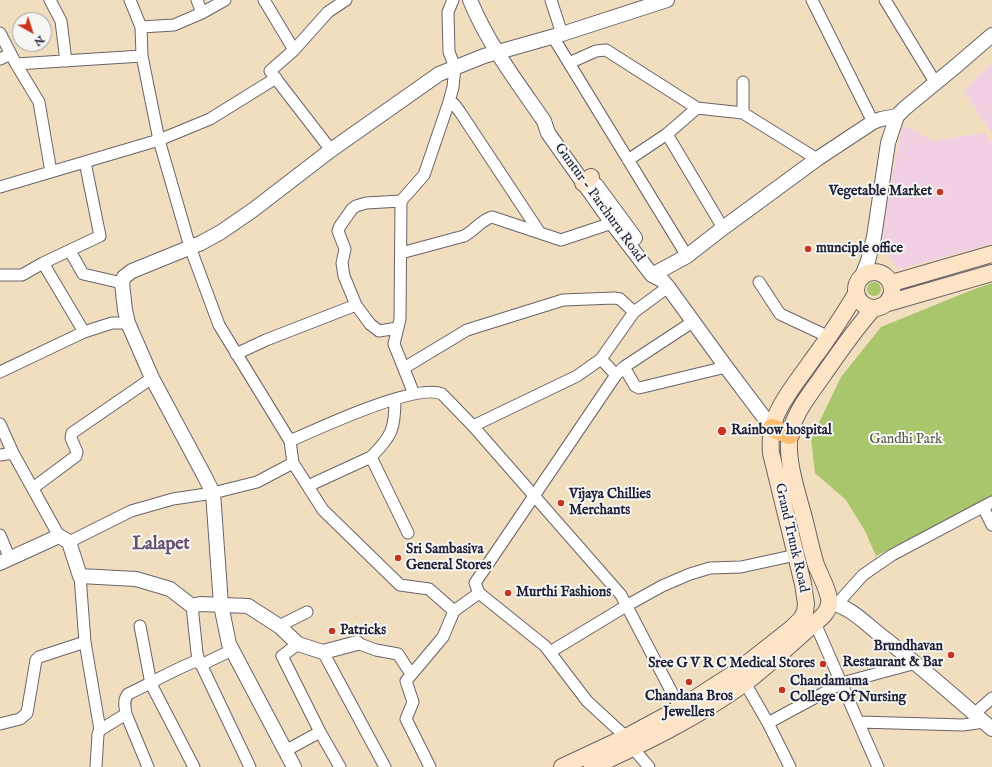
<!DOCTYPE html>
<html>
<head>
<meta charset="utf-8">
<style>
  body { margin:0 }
  #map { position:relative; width:992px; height:767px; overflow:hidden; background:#f1debe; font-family:"IM FELL English",serif }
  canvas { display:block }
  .north { position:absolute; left:12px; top:12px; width:40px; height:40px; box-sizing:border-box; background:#f6f6f2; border:1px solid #a1a1a9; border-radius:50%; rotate:141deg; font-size:11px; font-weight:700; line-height:16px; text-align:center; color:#22223b }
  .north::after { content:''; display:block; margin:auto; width:14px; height:18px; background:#c8321e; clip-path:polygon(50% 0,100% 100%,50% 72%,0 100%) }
</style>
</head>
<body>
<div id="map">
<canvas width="992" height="767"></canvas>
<div class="north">N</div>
</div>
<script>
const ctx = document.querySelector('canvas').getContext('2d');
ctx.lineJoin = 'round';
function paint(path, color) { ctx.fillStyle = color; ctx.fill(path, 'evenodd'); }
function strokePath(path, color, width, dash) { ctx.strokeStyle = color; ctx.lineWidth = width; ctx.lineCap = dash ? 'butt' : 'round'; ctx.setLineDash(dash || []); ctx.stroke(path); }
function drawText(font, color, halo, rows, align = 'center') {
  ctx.font = font + ' "IM FELL English",serif'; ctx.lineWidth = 4; ctx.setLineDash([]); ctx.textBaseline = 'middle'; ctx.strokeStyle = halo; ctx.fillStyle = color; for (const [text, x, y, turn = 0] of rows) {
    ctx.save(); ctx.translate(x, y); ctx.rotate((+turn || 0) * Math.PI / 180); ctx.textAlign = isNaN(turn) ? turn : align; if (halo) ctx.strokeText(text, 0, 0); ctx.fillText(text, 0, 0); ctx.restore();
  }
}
paint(new Path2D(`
  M 992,62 L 992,134 L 964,91 Z
  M 903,125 L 933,141 L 985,133 L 992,144 L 992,244 L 898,269 L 878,241 Z`), '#f1d0e3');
paint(new Path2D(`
  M867 289a7 7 0 1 1 14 0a7 7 0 1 1-14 0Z
  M 992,283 L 992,497 L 876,556 L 865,531 L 846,500 L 815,473 L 811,439 L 841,377 L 881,327 L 972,290 Z`), '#aac66d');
const minor = new Path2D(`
  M 50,0 L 61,21 L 66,61
  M 130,0 L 141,27 L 142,56 L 159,140 L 190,247 L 219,325 L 290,441 L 293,463 L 323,510 L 400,585 L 429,589 L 454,611
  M 264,0 L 294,50
  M 551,0 L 562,34
  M 812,0 L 873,122
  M 885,0 L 935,82
  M 202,13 L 225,0
  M 141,27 L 174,25 L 202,13 L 197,0
  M 0,33 L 16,64 L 39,102 L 51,172
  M 553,37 L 687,256
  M 0,59 L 11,54
  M 569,63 L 596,51 L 606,50 L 697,108 L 743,113 L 817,159
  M 16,64 L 142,56
  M 743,82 L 743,113
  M 449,102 L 453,87 L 455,67 L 449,52 L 448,12 L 453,0
  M 697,108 L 667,134 L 723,228
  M 331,150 L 270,71 L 294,50 L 328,12 L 346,0
  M 628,160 L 667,134
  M 0,187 L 159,140 L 210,119 L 276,78
  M 70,251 L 83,274 L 122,283
  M 401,253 L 464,236 C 474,231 481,220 492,217 L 561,240 L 612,223 L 617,218
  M 0,275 L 22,275 L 43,263
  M 759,282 L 780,314 L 829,337
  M 398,328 L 379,331 L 370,324 L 356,305 L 344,276 L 342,263 L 345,249 L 338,231 L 340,226 L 352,209 L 356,206 L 366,203 L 401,201
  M 84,332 L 43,263 L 100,236 L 85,162
  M 236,354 L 266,340 L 356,305
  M 601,359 L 634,312 L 668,287
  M 624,367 L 635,386 L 639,388 L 726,367
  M 404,368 L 467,330 L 563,300 L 614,298 L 620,299 L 634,312
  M 0,372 L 84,332 L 112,323 L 128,323
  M 414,394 L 394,344 L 400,319 L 401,201 L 424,175 L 449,102 L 454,104 L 460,112 L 540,233
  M 395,399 C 395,429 392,436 371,457 L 408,533
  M 0,424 L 13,453 L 59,536
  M 473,426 L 577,376 L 601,359 L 616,375
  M 290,441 C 317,429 417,382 442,394 L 473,426 L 621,595 L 680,708
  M 0,455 L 13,453
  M 308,486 L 371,457
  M 33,488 L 76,456 L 77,452 L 71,438 L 72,433 L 152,378
  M 983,507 L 992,525
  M 0,535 L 10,559
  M 69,542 L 131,511 L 173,499 L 213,493 L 257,482 L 293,463
  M 837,604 L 863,575 L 892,555 L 992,502
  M 192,606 L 197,653 L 199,660 L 250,767
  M 815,623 L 878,767
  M 140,626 L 151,684 L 194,767
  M 279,626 L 307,612
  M 85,642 L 100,730
  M 357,643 L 376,650 L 398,654 L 411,674
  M 298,644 L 282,656 L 320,732 L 340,767
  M 323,652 L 385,767
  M 550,652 L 626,606 L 662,586 L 690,574 L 710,568 L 741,567 L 796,555
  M 201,665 L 232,650
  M 745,683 L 768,723 L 790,767
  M 126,714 L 148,767
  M 974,714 L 992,698
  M 859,722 L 963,725 L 984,722
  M 768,723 L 842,683 L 916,663
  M 0,724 L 20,719 L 27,713 L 36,660 L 39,657 L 85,642 L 80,576
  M 285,751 L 320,732
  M 96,767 L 98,734 L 100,730 L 126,714 C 125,707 123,700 128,694 C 152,683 174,669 199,660
  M 430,767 L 406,719 L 413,702 L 406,681 L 443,637 L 454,611 L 479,593
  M 649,767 L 633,748 L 626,737 L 587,701 L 545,646 L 479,593 L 475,583 L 616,375 L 624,367 L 694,321`);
const tertiary = new Path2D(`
  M 470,0 C 488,44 517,82 544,121 L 548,133 L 612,223 L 652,275 L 662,280 L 668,287 L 726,367 L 772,428
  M 596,185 L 635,238
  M 652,275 L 687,256 L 723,228 L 817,159 L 873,122 L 881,119 L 897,116
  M 862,276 L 868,261 L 874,237 L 888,143 L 897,116 L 905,108 L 956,66 L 992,35
  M 0,563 L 59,536 L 69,542 L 80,576 L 136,579 L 170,589 L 192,606 L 200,604 L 248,606 L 279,626 L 298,644 L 323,652 L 357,643
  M 830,603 C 849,606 864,622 879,634 C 918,664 955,697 992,729
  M 294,767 L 229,644 L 221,605 L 213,493 L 205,477 L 152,378 L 128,323 L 125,310 L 122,283 L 124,277 L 132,271 L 201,243 L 221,232 L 253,210 L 331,150 L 439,74 L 484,56 L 562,34 L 667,0`);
const secondary = new Path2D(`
  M 583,183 L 591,177
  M856 290a18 18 0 1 1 36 0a18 18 0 1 1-36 0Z
  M 892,283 L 992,254
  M 888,303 L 992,273
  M 562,767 L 626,737 L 680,708 L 736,672 L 792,628 L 801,619 L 805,612 L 806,604 L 803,584 L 771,453 C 770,441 771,428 776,416 C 784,396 800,378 812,360 C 828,339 842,317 856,294
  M 592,767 C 645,743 698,717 745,683 C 769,665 792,643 815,623 C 821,618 828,613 829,604 C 831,595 820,575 816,565 C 811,549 808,533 804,518 C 798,495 785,458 790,434 C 795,411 811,393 824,374 C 840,351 855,329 873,309`);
const primary = new Path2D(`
  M 772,428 L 790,435`);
strokePath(minor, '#6a6469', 13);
strokePath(tertiary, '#6a6469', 16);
strokePath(secondary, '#6a6469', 18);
strokePath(primary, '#6a6469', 20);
strokePath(minor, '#fff', 11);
strokePath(tertiary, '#fff', 14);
strokePath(secondary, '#fee4c6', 16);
strokePath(primary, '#fdbc70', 18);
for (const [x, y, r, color] of [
  [940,192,4,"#c8321e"],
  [808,249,4,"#c8321e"],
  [722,431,5,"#c8321e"],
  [561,503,4,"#c8321e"],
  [398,558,4,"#c8321e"],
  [508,593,4,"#c8321e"],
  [332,631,4,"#c8321e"],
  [951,655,4,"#c8321e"],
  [823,664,4,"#c8321e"],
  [689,682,4,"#c8321e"],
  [782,690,4,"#c8321e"]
]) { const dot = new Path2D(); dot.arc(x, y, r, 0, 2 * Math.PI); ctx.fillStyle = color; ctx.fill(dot); strokePath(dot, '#f6f6f2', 1.5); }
drawText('bold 14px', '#22223b', '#f6f6f2', [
  ["Vegetable Market",932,192,"right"],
  ["munciple office",816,249],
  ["Rainbow hospital",731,431],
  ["Vijaya Chillies",569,495],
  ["Merchants",569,511],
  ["Sri Sambasiva",406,550],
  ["General Stores",406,566],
  ["Murthi Fashions",516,593],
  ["Patricks",340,631],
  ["Brundhavan",943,647,"right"],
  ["Restaurant & Bar",943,663,"right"],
  ["Sree G V R C Medical Stores",815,664,"right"],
  ["Chandamama",790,682],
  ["College Of Nursing",790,698],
  ["Chandana Bros",689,697,"center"],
  ["Jewellers",689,713,"center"]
], 'left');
drawText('14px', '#22223b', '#f6f6f2', [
  ["Guntur - Parchuru Road",599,203,54],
  ["Grand Trunk Road",791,538,77]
]);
drawText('14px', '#525b4c', '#f6f6f2', [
  ["Gandhi Park",906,440]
]);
drawText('bold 18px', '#685071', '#f6f6f2', [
  ["Lalapet",161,545]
]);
</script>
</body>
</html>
